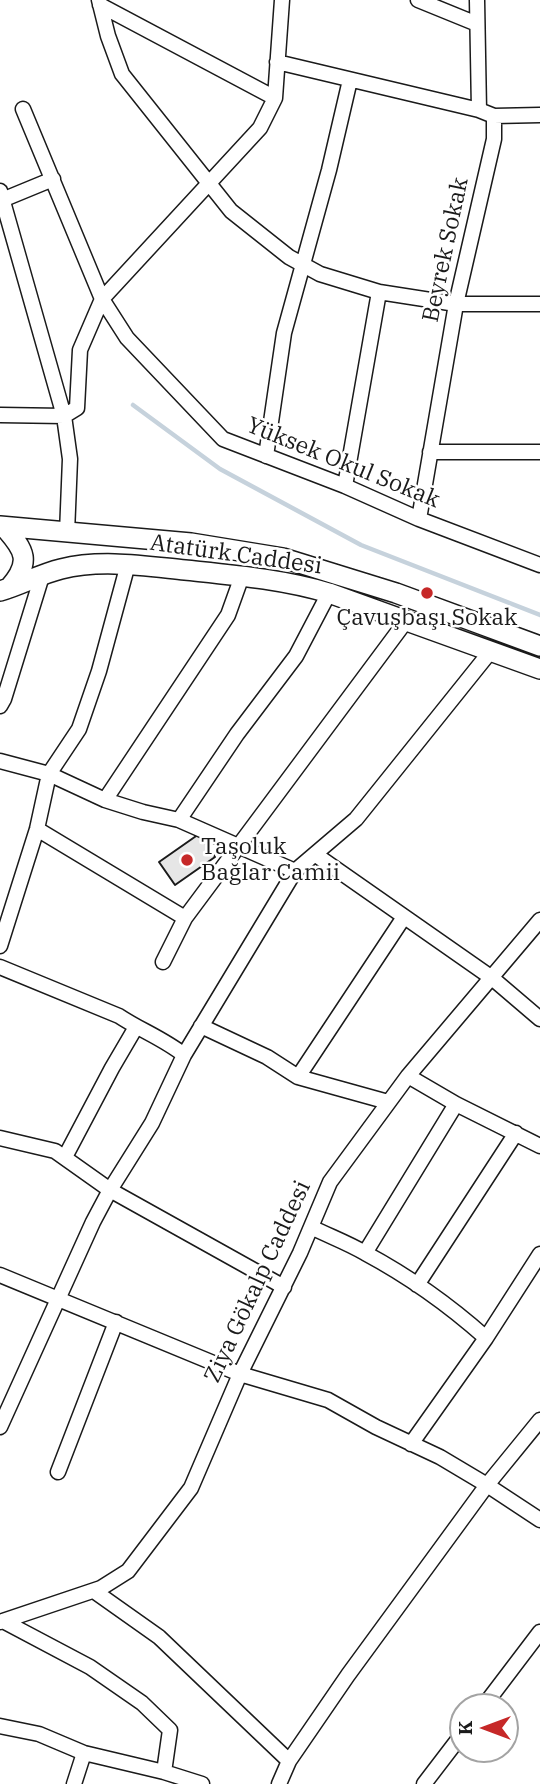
<!DOCTYPE html>
<html>
<head>
<meta charset="utf-8">
<style>
  body { margin:0 }
  #map { position:relative; width:540px; height:1784px; overflow:hidden; background:#fff; font-family:"IBM Plex Serif",serif }
  canvas { display:block }
  .north { position:absolute; left:449px; top:1693px; width:70px; height:70px; box-sizing:border-box; background:#fff; border:2px solid #a3a3a3; border-radius:50%; rotate:270deg; font-size:19px; font-weight:700; line-height:28px; text-align:center; color:#1a1a1a }
  .north::after { content:''; display:block; margin:auto; width:24px; height:32px; background:#c62828; clip-path:polygon(50% 0,100% 100%,50% 72%,0 100%) }
</style>
</head>
<body>
<div id="map">
<canvas width="540" height="1784"></canvas>
<div class="north">K</div>
</div>
<script>
const ctx = document.querySelector('canvas').getContext('2d');
ctx.lineJoin = 'round';
function strokePath(path, color, width, dash) { ctx.strokeStyle = color; ctx.lineWidth = width; ctx.lineCap = dash ? 'butt' : 'round'; ctx.setLineDash(dash || []); ctx.stroke(path); }
function paint(path, color) { ctx.fillStyle = color; ctx.fill(path, 'evenodd'); }
function drawText(font, color, halo, rows, align = 'center') {
  ctx.font = font + ' "IBM Plex Serif",serif'; ctx.lineWidth = 5; ctx.setLineDash([]); ctx.textBaseline = 'middle'; ctx.strokeStyle = halo; ctx.fillStyle = color; for (const [text, x, y, turn = 0] of rows) {
    ctx.save(); ctx.translate(x, y); ctx.rotate((+turn || 0) * Math.PI / 180); ctx.textAlign = isNaN(turn) ? turn : align; if (halo) ctx.strokeText(text, 0, 0); ctx.fillText(text, 0, 0); ctx.restore();
  }
}
strokePath(new Path2D(`
  M 133,405 L 220,469 L 361,545 L 540,615`), '#c6d2dc', 4.5);
const building = new Path2D(`
  M 199,834 L 215,857 L 175,885 L 159,862 Z`);
paint(building, '#e6e6e6');
strokePath(building, '#1a1a1a', 2);
const street = new Path2D(`
  M 99,0 L 108,36 L 122,74 L 231,211 L 289,257 L 320,274 L 379,292 L 456,304 L 540,304
  M 418,0 L 477,24
  M 100,5 L 275,98
  M 277,62 L 479,110
  M 23,109 L 102,299 L 127,338 L 223,439 L 345,486 L 419,519 L 540,565
  M 494,116 L 540,115
  M 0,191 L 64,416 L 70,459 L 67,533
  M 2,200 L 53,179
  M 0,415 L 64,416 L 77,408 L 80,350 L 102,299 L 260,128 L 275,98 L 282,0
  M 430,452 L 540,452
  M 266,456 L 284,333 L 329,170 L 350,80
  M 345,486 L 379,292
  M 419,519 L 456,304 L 494,139 L 494,116 L 479,110 L 477,0
  M 0,706 L 4,699 L 42,576
  M 0,761 L 49,774 L 105,800 L 143,812 L 179,820 L 295,871
  M 105,800 L 228,615 L 242,576
  M 179,820 L 237,734 L 296,656 L 329,593
  M 37,829 L 185,918
  M 316,855 L 492,978 L 540,1019
  M 0,946 L 37,829 L 49,774 L 79,729 L 99,671 L 128,564
  M 163,962 L 185,918 L 406,621
  M 0,967 L 119,1016 C 140,1030 164,1039 184,1055
  M 201,1026 L 267,1057 L 298,1077 L 388,1102
  M 408,1076 L 456,1104 L 540,1146
  M 298,1077 L 404,917
  M 0,1138 L 55,1151 L 110,1190 L 284,1287
  M 65,1157 L 112,1068 L 136,1027
  M 311,1227 C 329,1236 348,1243 365,1253 C 408,1276 449,1305 486,1338
  M 365,1253 L 456,1104
  M 0,1275 L 240,1374 L 328,1400 L 376,1427 L 440,1457 L 487,1485 L 540,1520
  M 417,1285 L 516,1133
  M 0,1427 L 93,1222 L 110,1190 L 152,1123 L 184,1055 L 295,871 L 356,819 L 490,652
  M 411,1444 L 486,1338 L 540,1254
  M 58,1472 L 116,1322
  M 94,1591 L 159,1637 L 289,1761
  M 3,1621 L 90,1667 L 142,1703 L 170,1730 L 164,1772
  M 0,1622 L 101,1588 L 128,1571 L 191,1488 L 240,1374 L 300,1253 L 330,1182 L 408,1076 L 540,920
  M 483,1707 L 540,1632
  M 0,1726 L 39,1734 L 84,1753 L 164,1772 L 202,1784
  M 74,1784 L 84,1753
  M 279,1784 L 289,1761 L 348,1675 L 487,1485 L 540,1420
  M 424,1784 L 463,1733`);
const secondary = new Path2D(`
  M 0,526 L 191,543 L 283,558 L 396,593 L 540,646
  M 4,527 C 25,550 32,562 9,588
  M 0,591 C 21,585 40,574 61,569 C 101,559 145,566 185,570 C 233,575 282,579 329,593 L 540,669`);
strokePath(street, '#1a1a1a', 17);
strokePath(secondary, '#1a1a1a', 22);
strokePath(street, '#fff', 14);
strokePath(secondary, '#fff', 19);
for (const [x, y, r, color] of [
  [427,593,7,"#c62828"],
  [187,860,7,"#c62828"]
]) { const dot = new Path2D(); dot.arc(x, y, r, 0, 2 * Math.PI); ctx.fillStyle = color; ctx.fill(dot); strokePath(dot, '#fff', 2.5); }
drawText('23px', '#1a1a1a', '#fff', [
  ["Beyrek Sokak",446,250,-78],
  ["Yüksek Okul Sokak",343,463,22],
  ["Atatürk Caddesi",236,555,8],
  ["Ziya Gökalp Caddesi",258,1282,-65]
]);
drawText('23px', '#1a1a1a', '#fff', [
  ["Çavuşbaşı Sokak",427,618],
  ["Taşoluk",201,847,"left"],
  ["Bağlar Camii",201,873,"left"]
]);
</script>
</body>
</html>
